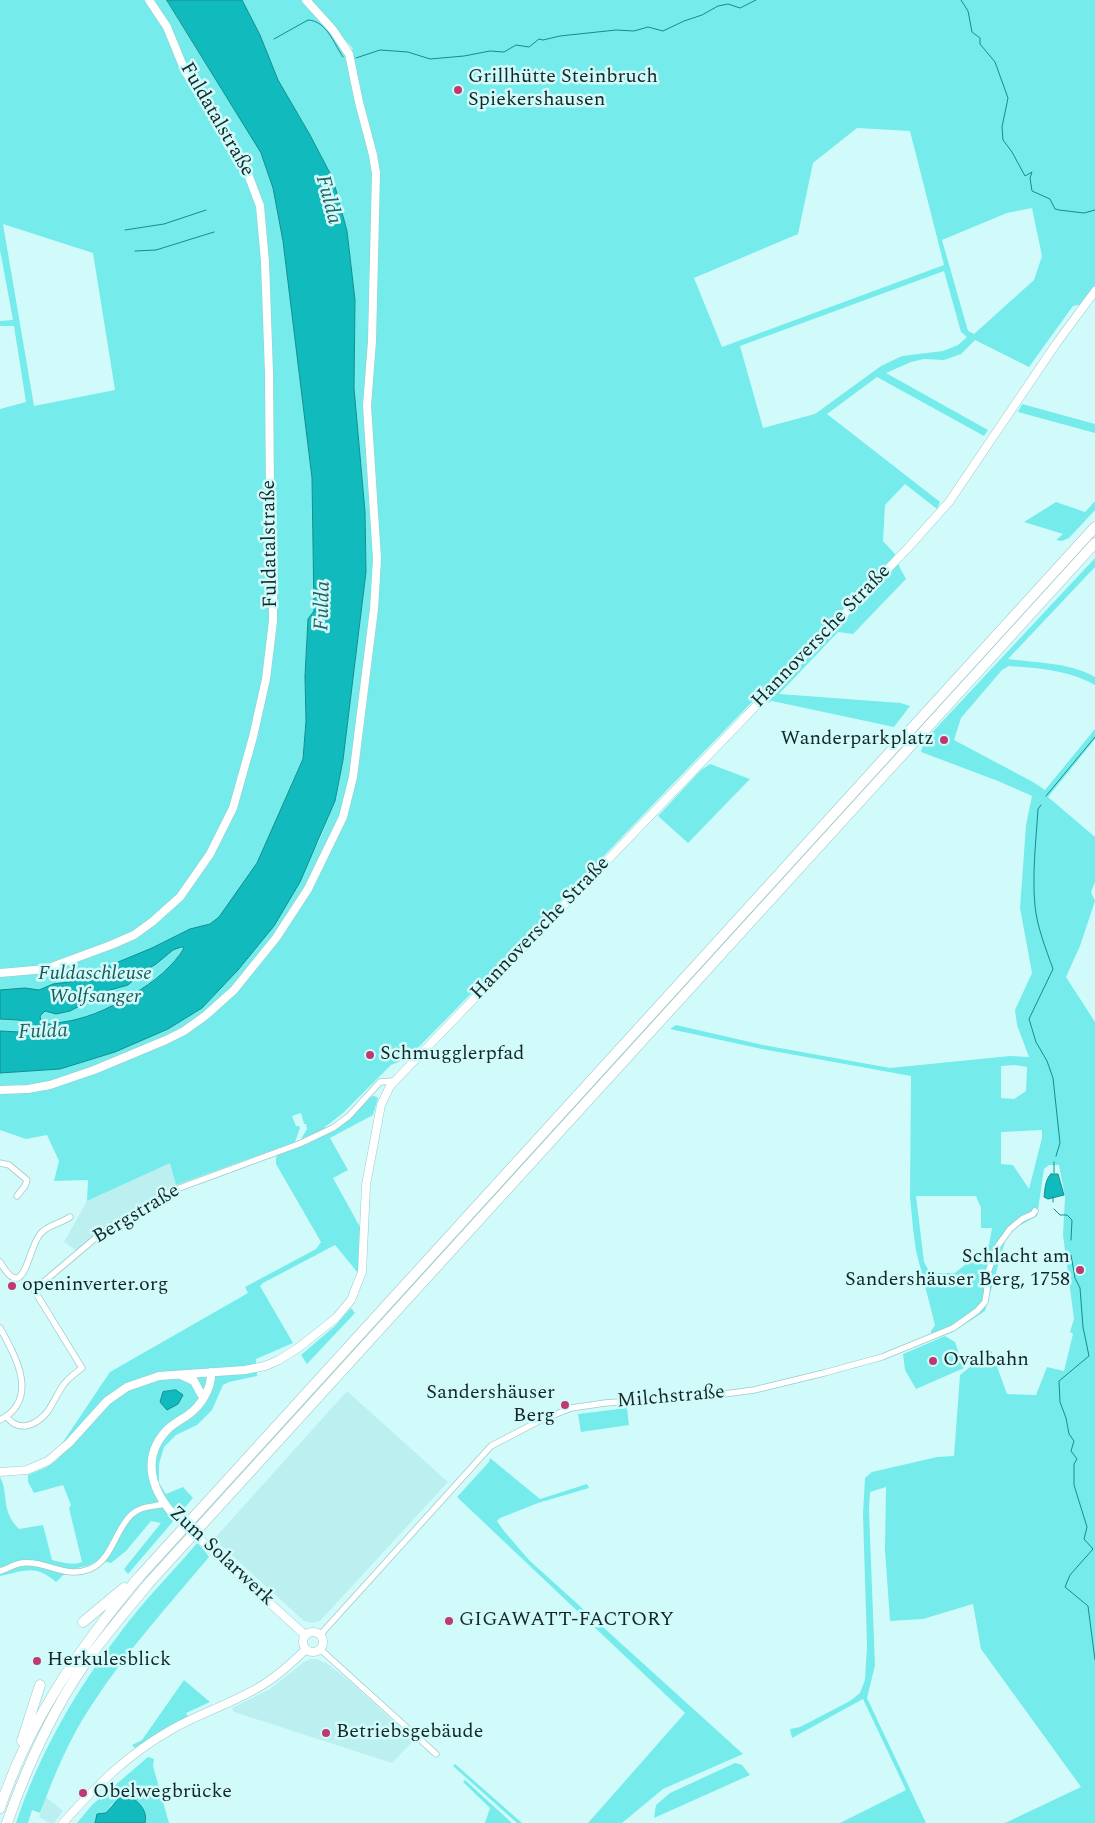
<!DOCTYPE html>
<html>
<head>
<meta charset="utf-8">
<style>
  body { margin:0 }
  canvas { display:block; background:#d1fbfb }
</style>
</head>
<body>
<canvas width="1095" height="1823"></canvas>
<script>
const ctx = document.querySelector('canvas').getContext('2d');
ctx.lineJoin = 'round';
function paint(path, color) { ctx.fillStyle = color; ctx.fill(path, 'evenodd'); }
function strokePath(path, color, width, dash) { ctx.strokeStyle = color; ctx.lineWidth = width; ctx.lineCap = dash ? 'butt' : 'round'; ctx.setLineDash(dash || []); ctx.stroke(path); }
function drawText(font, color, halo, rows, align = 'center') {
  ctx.font = font + ' Spectral,serif'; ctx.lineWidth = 5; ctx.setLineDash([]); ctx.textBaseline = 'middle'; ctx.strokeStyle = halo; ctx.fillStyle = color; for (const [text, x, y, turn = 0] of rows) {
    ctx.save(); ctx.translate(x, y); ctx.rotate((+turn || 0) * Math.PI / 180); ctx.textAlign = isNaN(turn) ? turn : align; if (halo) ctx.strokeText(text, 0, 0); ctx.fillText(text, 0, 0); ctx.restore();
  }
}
paint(new Path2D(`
  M 170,1162 L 176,1185 L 102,1229 L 77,1251 L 64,1242 L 87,1201 Z
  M 347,1391 L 448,1482 L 320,1621 L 311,1623 L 304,1621 L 214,1539 Z
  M 310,1659 L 317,1659 L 324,1663 L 325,1662 L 347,1679 L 414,1740 L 392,1763 L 234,1712 L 232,1708 L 270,1689 L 304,1662 Z
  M 46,1797 L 63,1811 L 54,1823 L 50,1823 L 39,1817 Z`), '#bcf0f0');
paint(new Path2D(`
  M 0,0 L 168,0 L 261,153 L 273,188 L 283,241 L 312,478 L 314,611 L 308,619 L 305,676 L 306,721 L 303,759 L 257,863 L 237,893 L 219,917 L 184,948 L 173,964 L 140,990 L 116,1004 L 74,1021 L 29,1028 L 20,1032 L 0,1031 L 0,409 L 26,402 L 14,326 L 0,326 L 0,321 L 13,320 L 0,250 ZM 3,224 L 93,253 L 115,390 L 34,406 Z
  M 242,0 L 305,0 L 350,50 L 353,49 L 311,0 L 1095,0 L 1095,285 L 1083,304 L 1073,306 L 1029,367 L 975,340 L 961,354 L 944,360 L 924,359 L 911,362 L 886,373 L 988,430 L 984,436 L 877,377 L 827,414 L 940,502 L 937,509 L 905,484 L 885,505 L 883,541 L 895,554 L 900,568 L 906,579 L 853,634 L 838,632 L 779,694 L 901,703 L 910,706 L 894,727 L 772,701 L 765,704 L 754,700 C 638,819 525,940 408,1058 L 391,1065 L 343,1113 L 325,1127 L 325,1129 L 301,1139 L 307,1129 L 306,1124 L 304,1124 L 301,1113 L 292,1116 L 296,1126 L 299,1126 L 300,1128 L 295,1142 L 176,1185 L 170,1163 L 87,1201 L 88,1180 L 54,1181 L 59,1161 L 47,1135 L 26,1139 L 0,1130 L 0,1073 L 60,1069 L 115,1052 L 168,1029 L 202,1008 L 238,970 L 274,926 L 319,841 L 335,801 L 343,760 L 366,572 L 365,512 L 354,388 L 355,300 L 347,231 L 333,179 L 310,135 L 278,80 L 260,35 ZM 857,128 L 910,131 L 944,265 L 722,347 L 694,278 L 798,234 L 813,163 ZM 1032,208 L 1042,256 L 1034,280 L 974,334 L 968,331 L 942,240 L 1007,213 ZM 944,271 L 961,332 L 967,337 L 958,345 L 943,351 L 902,356 L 881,366 L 815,414 L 763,428 L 740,346 Z
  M 1022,404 L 1095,424 L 1095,433 L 1018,412 Z
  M 1095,501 L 1095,510 L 1069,538 L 1062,541 L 1056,540 L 1063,534 L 1024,522 L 1056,502 L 1085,512 Z
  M 1095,558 L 1095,567 L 1008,659 C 1037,663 1068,662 1095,677 L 1095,685 C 1068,670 1039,668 1009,666 L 1002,670 L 961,718 L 954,740 L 1033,782 L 1045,790 L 1095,729 L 1095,739 L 1048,797 L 1095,837 L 1095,882 L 1091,892 L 1095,901 L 1080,946 L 1066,977 L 1095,1022 L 1095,1823 L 1005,1823 L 1081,1787 L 981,1649 L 973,1604 L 923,1619 L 890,1621 L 885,1550 L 886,1487 L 870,1492 L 869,1510 L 875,1665 L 867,1698 L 926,1823 L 840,1823 L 906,1790 L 863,1699 L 792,1738 L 790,1729 L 800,1727 L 850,1701 L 860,1693 L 865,1680 L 867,1646 L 863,1514 L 865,1478 L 872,1472 L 937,1457 L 954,1456 L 960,1375 L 991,1350 L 1007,1394 L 1036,1395 L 1047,1367 L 1064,1371 L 1073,1334 L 1070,1332 L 1074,1319 L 1063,1235 L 1065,1197 L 1059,1165 L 1049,1165 L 1044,1169 L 1037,1216 L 1015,1228 L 1006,1238 L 985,1311 L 953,1332 L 932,1340 L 931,1331 L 935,1325 L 916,1251 L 913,1228 L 910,1197 L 911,1076 L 762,1049 L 670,1029 L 676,1025 L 763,1045 L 890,1068 L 1010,1056 L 1029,1057 L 1017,1025 L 1015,1010 L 1032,973 L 1020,908 L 1026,825 L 1032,796 L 998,781 L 921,752 L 924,741 ZM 1015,1065 L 1027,1067 L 1026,1091 L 1014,1099 L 1001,1098 L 1001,1066 ZM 1042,1130 L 1042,1138 L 1029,1189 L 1013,1165 L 1001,1164 L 1001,1132 ZM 916,1196 L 976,1196 L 981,1208 L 981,1228 L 992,1228 L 989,1245 L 955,1273 L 930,1273 L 924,1262 Z
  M 710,764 L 750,779 L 688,843 L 658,816 L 701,770 Z
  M 374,1096 L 378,1098 L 373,1115 L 330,1138 L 348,1170 L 333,1178 L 360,1227 L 361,1234 L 358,1273 L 335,1245 L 263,1283 L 260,1286 L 293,1343 L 256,1359 L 257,1376 L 229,1382 L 223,1385 L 212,1410 L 197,1425 L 176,1435 L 164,1447 L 159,1464 L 159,1483 L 166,1494 L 183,1487 L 193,1498 L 128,1574 L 124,1569 L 161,1523 L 151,1521 L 126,1551 L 111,1563 L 99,1560 L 90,1565 L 69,1570 L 56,1582 C 34,1564 26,1571 0,1576 L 0,1477 C 9,1493 0,1510 19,1529 L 43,1525 L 52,1560 C 61,1562 73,1566 82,1562 L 69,1508 L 71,1505 L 63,1485 L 34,1493 L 28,1482 L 28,1475 L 47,1467 L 58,1459 L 59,1448 L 110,1372 L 248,1293 L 245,1287 L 316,1249 L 321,1242 L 276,1164 L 276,1158 L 278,1154 C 321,1142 340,1128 370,1097 Z
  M 351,1308 L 355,1313 L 307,1364 L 301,1355 L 335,1326 Z
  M 945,1336 L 955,1342 L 964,1368 L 916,1389 L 905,1370 L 903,1354 Z
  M 627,1408 L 629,1425 L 581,1432 L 578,1414 Z
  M 490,1458 L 540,1499 L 587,1484 L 589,1488 L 538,1503 L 500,1518 L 497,1521 L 504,1531 L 529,1560 L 743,1754 L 663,1789 L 622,1823 L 588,1823 L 685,1713 L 457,1497 L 489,1462 Z
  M 197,1543 L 204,1550 L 209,1557 C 168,1606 125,1653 91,1706 C 69,1739 54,1776 40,1813 L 32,1810 L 28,1823 L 16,1823 C 38,1756 77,1688 120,1633 C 143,1601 172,1573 197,1543 Z
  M 184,1680 L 210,1702 L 186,1713 L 188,1716 L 135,1748 L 132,1745 L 142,1740 Z
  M 148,1757 L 154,1759 L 153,1766 L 169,1823 L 145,1823 L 146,1819 L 112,1804 L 106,1813 L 95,1819 L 95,1823 L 77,1823 L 92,1805 Z
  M 735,1763 L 742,1765 L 750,1775 L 654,1818 L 656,1805 L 670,1793 Z
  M 455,1764 L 522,1823 L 517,1823 L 453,1766 Z
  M 465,1780 L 512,1823 L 485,1823 L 490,1808 L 463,1782 Z`), '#75ebeb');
const water = new Path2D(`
  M 167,0 L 242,0 L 260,35 L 278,80 L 310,135 L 333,179 L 347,231 L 355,300 L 354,388 L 365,512 L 366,572 L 343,760 L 335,801 L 300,882 L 274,926 L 238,970 L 202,1008 L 168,1029 L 115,1052 L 60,1069 L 0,1073 L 0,1031 L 20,1032 L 29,1028 L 28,1023 L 19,1020 L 0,1019 L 0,990 L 25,988 L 39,990 L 53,984 L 70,982 L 152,948 L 190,929 L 210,924 L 219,917 L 257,863 L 303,759 L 306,721 L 305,676 L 308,619 L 314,611 L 312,478 L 283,241 L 273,188 L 261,153 ZM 182,947 L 184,948 C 166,981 100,1018 63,1022 C 55,1023 48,1026 41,1022 L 40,1016 L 45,1011 L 56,1014 L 70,1011 L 110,990 L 128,985 L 141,973 L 156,964 L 173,950 Z
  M 1051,1174 L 1058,1174 L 1064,1195 L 1048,1199 L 1044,1197 C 1045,1190 1045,1179 1051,1174 Z
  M 176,1390 L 183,1395 L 178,1404 L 167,1410 L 160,1402 L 163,1392 Z
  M 128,1795 C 138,1801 148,1810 145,1823 L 95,1823 L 97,1814 L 106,1813 L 121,1796 Z`);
paint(water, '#11babc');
strokePath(water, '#128e8f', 1);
strokePath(new Path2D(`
  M 961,0 L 968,11 L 972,32 L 980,38 L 980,44 L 995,62 L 1008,98 L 1002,127 L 1003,140 L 1012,152 L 1025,176 L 1032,172 L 1030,178 L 1032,191 L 1050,199 L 1055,209 L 1059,210 L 1084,213 L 1095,210
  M 274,39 L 308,20 C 327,21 334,44 343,57
  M 356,58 L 380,50 L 408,52 L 430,59 L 464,56 L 490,51 L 504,52 L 516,45 L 529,47 L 539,39 L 543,40 L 560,36 L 616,30 L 634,31 L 648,27 L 663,31 L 684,21 L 702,15 L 718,6 L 728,4 L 740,8 L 756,0
  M 125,230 L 164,224 L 206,210
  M 135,251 L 156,250 L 214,232
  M 1046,796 L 1095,737
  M 1041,805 L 1038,809 C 1036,841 1032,874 1035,906 C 1037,927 1046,949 1053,969 L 1029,1019 L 1036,1042 L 1047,1061 L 1053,1078 L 1060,1143 L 1056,1156
  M 1054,1162 L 1054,1173
  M 1053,1197 L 1053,1202
  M 1054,1209 L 1060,1215 L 1067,1215 L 1072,1220 L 1071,1240
  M 1071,1255 L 1075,1278 L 1080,1288 L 1083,1327 L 1089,1356 L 1059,1381 L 1060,1402 L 1066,1418 L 1069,1434 L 1074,1441 L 1071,1451 L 1077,1459 L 1074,1464 L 1074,1485 L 1087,1527 L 1084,1539 L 1093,1549 L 1070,1575 L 1065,1587 L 1088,1606 L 1095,1660`), '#128e8f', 1);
const street = new Path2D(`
  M 0,1163 L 9,1165 L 27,1180 L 25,1186 L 17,1196
  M 0,1262 C 26,1307 27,1245 42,1232 C 49,1225 61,1223 70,1217
  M 0,1328 C 16,1357 40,1399 0,1420
  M 6,1416 C 19,1434 37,1425 48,1411 C 54,1402 58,1392 64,1384 C 69,1378 75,1373 82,1368 L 34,1290 L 105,1230 L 174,1190 L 299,1144 L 333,1128 L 349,1116 L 380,1082 L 394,1081
  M 0,1571 C 7,1569 15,1564 22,1563 C 46,1560 64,1579 90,1569 C 112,1560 115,1530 131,1515 C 140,1506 152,1507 164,1504
  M 320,1635 L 491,1446 L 539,1421 L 571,1408 L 605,1403 L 717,1395 L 754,1390 L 824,1373 L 882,1357 L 953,1328 L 977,1311 L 985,1302 L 987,1290 L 987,1275 L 997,1247 L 1010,1229 L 1022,1219 L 1033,1214 L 1035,1211
  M 320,1649 L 436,1754`);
const secondary = new Path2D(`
  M 0,973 L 46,969 L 111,945 L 134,935 L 152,922 L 180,897 L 210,854 L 233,808 L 253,737 L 266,679 L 273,621 L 273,584 L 270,496 L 269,373 L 265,262 L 260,206 L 245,166 L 185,71 L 167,27 L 149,0
  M 0,1090 L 28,1089 L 50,1085 L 94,1070 L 166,1040 L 184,1031 L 205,1016 L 234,990 L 276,938 L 308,889 L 343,817 L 353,777 L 374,609 L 377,559 L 367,406 L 372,341 L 376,173 L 373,155 L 359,102 L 349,54 L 333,30 L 306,0
  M 181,1375 L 194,1381 L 201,1394
  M 0,1472 L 27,1470 L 48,1461 L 69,1443 L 107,1401 L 127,1387 L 159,1376 L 245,1370 L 265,1366 L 279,1360 L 298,1348 L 336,1318 L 351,1300 L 362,1272 L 366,1185 L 381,1105 L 390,1086 L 907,549 L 949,502 L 1056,344 L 1095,291
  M 173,1514 C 150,1488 141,1455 169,1428 C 175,1423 182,1419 188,1415 C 201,1406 212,1388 211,1372
  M 205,1544 L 305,1635
  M303 1642a10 10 0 1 1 20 0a10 10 0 1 1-20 0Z
  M 63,1823 C 95,1787 127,1755 169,1731 C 196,1715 225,1706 252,1691 C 272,1681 290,1665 306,1649`);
const highway = new Path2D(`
  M 83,1622 L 124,1588
  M 22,1741 L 40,1685
  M 0,1808 C 29,1721 80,1647 139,1577 L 1095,527
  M 7,1823 C 27,1766 52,1711 86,1662 C 105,1635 127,1610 148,1584 L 1095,543`);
strokePath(street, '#a0cac9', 7);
strokePath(secondary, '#a0cac9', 9);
strokePath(highway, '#a0cac9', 11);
strokePath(street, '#fff', 5.5);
strokePath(secondary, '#fff', 8);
strokePath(highway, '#fff', 10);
const secondaryBridge = new Path2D(`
  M 173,1514 L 205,1544`);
strokePath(secondaryBridge, '#a0cac9', 9, []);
strokePath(secondaryBridge, '#fff', 8);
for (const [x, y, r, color] of [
  [458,90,5,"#c13871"],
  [944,740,5,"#c13871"],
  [370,1055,5,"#c13871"],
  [1080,1270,5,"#c13871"],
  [12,1286,5,"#c13871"],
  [933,1361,5,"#c13871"],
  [565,1405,5,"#c13871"],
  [449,1621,5,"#c13871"],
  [37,1661,5,"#c13871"],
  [326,1733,5,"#c13871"],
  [83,1793,5,"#c13871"]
]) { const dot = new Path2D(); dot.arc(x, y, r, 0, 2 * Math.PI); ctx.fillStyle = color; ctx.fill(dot); strokePath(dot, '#d1fbfb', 2); }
drawText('20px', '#162727', '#d1fbfb', [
  ["Grillhütte Steinbruch",468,78],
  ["Spiekershausen",468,101],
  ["Wanderparkplatz",934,740,"right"],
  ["Schmugglerpfad",380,1055],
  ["Schlacht am",1070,1258,"right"],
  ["Sandershäuser Berg, 1758",1070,1281,"right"],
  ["openinverter.org",22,1286],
  ["Ovalbahn",943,1361],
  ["Sandershäuser",555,1394,"right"],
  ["Berg",555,1417,"right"],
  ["GIGAWATT-FACTORY",459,1621],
  ["Herkulesblick",47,1661],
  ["Betriebsgebäude",336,1733],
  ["Obelwegbrücke",93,1793]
], 'left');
drawText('20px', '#162727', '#d1fbfb', [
  ["Fuldatalstraße",216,120,60],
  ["Fuldatalstraße",271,544,-91],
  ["Hannoversche Straße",822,637,-46],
  ["Hannoversche Straße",541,929,-46],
  ["Bergstraße",137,1215,-31],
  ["Milchstraße",671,1398,-5],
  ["Zum Solarwerk",221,1557,43]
]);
drawText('italic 20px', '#1b5757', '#d1fbfb', [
  ["Fuldaschleuse",95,975],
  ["Wolfsanger",95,998]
]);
drawText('italic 21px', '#276161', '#d1fbfb', [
  ["Fulda",327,200,75],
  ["Fulda",324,606,-88],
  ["Fulda",43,1033,-2]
]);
</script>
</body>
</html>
